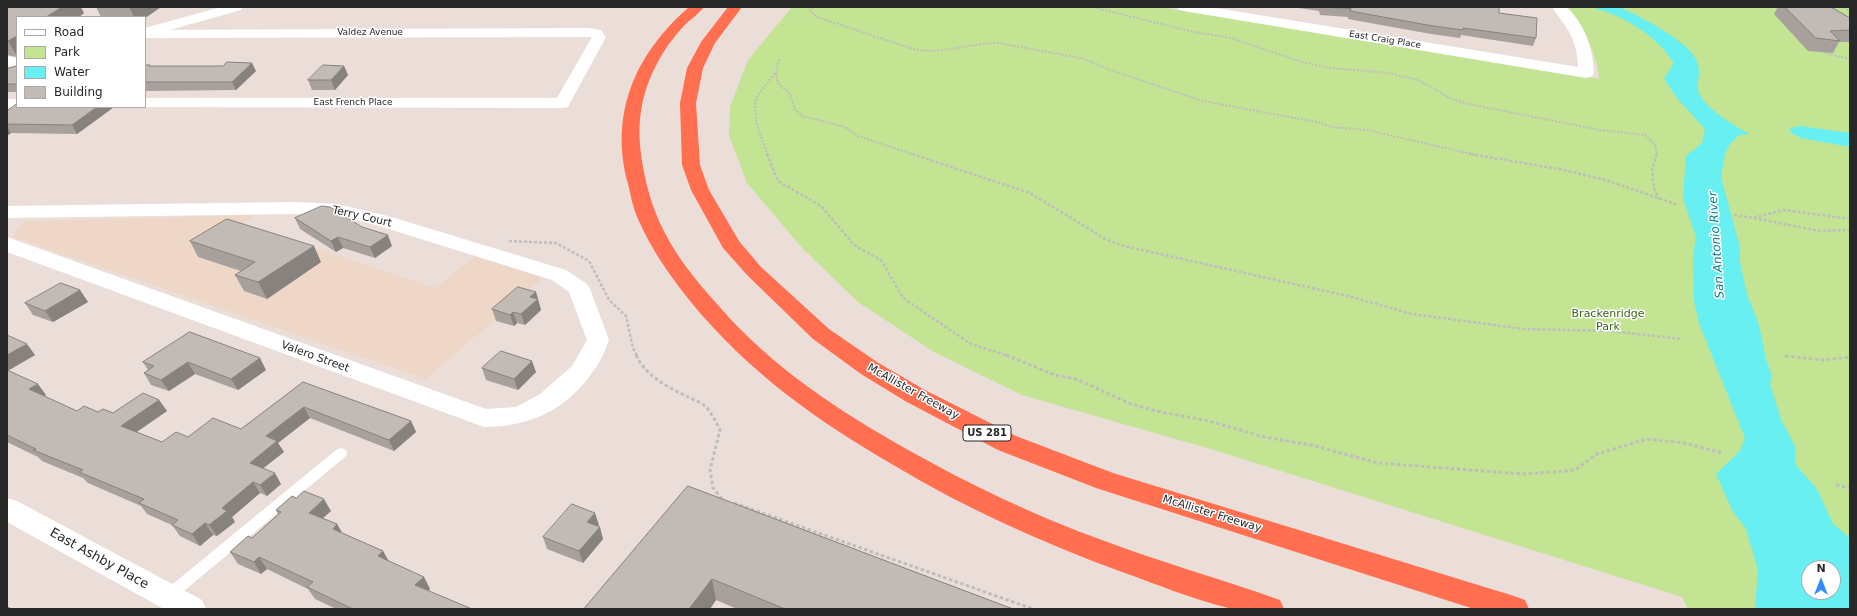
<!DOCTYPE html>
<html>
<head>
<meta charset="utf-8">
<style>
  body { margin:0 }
  #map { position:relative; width:1857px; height:616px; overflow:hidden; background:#ebded9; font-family:"DejaVu Sans",sans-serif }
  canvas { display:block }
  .frame { position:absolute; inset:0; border:8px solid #282828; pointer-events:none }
  .legend { position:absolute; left:16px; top:16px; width:130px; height:92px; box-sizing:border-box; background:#fff; border:1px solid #a9a9a9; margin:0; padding:5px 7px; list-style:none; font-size:12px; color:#282828 }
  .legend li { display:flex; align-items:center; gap:8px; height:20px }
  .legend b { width:20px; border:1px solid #a9a9a9 }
  .north { position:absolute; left:1801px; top:560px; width:40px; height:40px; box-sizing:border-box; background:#fff; border:1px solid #a9a9a9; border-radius:50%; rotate:0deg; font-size:11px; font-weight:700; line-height:16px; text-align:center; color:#282828 }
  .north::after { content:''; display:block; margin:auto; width:14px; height:18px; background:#328cfe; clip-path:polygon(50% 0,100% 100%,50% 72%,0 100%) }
</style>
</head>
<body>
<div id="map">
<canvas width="1857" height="616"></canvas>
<div class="frame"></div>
<ul class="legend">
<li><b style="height:5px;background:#fff"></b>Road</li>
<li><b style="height:11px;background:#c3e493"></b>Park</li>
<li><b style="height:11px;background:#67eff1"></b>Water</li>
<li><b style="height:11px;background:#c2bab5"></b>Building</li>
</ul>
<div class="north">N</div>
</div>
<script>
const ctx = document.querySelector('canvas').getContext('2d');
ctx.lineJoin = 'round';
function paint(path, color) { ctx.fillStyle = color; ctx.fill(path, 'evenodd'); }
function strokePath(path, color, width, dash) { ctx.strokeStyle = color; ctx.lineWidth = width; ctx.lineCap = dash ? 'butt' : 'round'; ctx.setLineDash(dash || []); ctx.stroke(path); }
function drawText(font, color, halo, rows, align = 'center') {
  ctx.font = font + ' "DejaVu Sans",sans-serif'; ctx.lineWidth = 3; ctx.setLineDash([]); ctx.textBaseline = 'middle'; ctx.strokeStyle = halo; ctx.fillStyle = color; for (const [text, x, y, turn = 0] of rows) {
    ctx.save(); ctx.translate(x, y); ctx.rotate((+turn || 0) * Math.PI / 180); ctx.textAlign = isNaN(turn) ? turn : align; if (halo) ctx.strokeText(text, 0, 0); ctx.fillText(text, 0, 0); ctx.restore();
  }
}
paint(new Path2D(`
  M 256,215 L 243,224 L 435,288 L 475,256 L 543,278 L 426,379 L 13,237 L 16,229 L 26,221 Z`), '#eed7c7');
paint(new Path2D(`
  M 792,7 L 1160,7 L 1599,79 C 1598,56 1582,22 1564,7 L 1850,7 L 1850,609 L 1688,609 L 1682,597 L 1214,450 L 1022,395 L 934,352 L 858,302 L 803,249 L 747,183 L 729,136 L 730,107 L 748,60 ZM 1809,568 L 1833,568 L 1833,592 L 1809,592 Z`), '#c3e493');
paint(new Path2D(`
  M 1590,7 C 1599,7 1613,4 1621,8 C 1638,15 1686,41 1694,56 C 1702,70 1698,75 1698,89 C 1699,105 1737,128 1750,134 L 1739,135 L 1730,144 L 1725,154 L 1721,177 L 1740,247 L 1740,262 L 1747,294 L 1759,325 L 1766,359 L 1772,376 L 1770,384 L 1782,422 L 1795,446 L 1795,464 L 1817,489 L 1833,524 L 1850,538 L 1850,609 L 1755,609 L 1758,570 L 1746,529 L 1732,510 L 1716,474 L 1740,451 L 1745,438 L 1699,323 L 1694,301 L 1693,256 L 1696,237 L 1683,198 L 1686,156 L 1702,143 L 1705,129 L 1677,98 L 1664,79 L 1674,63 C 1655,34 1623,15 1590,7 ZM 1809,568 L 1833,568 L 1833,592 L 1809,592 Z
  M 1800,126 L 1850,133 L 1850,147 L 1801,138 L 1791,133 L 1790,128 Z`), '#67eff1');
strokePath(new Path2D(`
  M 813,7 L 810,11 L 817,17 L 913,49 C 941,55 969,43 998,43 L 1081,58 L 1119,73 L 1203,101 L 1317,122 L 1331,127 L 1367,130 L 1476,155
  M 1092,7 L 1194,32 L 1231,38 L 1302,62 L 1330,68 L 1388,73 L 1418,80 L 1452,99 L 1468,104 L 1600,130 L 1645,135 L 1655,144 L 1657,155
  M 1844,7 L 1850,12
  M 1824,53 L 1850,59
  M 779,59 L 776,74 L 778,83 L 790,94 L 795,109 L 802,116 L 845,127 L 858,136 L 915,155
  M 768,155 C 762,141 752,116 756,100 C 758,93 771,79 776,72`), '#bebebe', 2, [2, 1.5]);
strokePath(new Path2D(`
  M 767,154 L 778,181 L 821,206 L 854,245 L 881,260 L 903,298 L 971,344 L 1009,356
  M 912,154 L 1030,193 L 1107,240 L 1124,246 L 1352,297 L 1412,314 L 1524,329 L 1611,331 L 1680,339
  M 1470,154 L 1559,169 L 1606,180 L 1678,205
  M 1657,154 L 1652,169 L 1654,188 L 1659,199
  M 1734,215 L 1753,218 L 1784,210 L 1850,219
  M 1754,218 L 1819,231 L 1850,230
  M 509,241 L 556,243 L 589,261 L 609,300 L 626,316 L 633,348 L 637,356`), '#bebebe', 2.5, [3, 2]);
strokePath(new Path2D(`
  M 636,355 C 645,375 667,387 686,396 C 692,399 700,402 705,406 C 712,413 716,422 720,430 L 710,470 L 713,488 L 723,500
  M 1006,355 L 1055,375 L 1076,379 L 1131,404 L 1156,411 L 1209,421 L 1264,437 L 1311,445 L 1378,463 L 1523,474 L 1565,471 L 1575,470 L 1597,454 L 1647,439 L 1684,443 L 1722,453
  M 1785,356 L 1823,360 L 1850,357
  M 1836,485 L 1850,488
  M 734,503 L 1033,609`), '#bebebe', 3, [3.5, 2.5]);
paint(new Path2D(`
  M 341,448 L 346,450 L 347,453 L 346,456 L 173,600 L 168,602 L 163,600 L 161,596 L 163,592 L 336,450 Z`), '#fff');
paint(new Path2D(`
  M 1177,7 L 1210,7 L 1578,67 C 1577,37 1567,29 1552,7 L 1567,7 C 1585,25 1593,48 1594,73 L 1592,76 L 1586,78 L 1184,11 L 1179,10 Z
  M 588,28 L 601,30 L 606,37 L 570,103 L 568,107 L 562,108 L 141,107 L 145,107 L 145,98 L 557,98 L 592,37 L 145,38 L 145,30 Z
  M 7,56 L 17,58 L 17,68 L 7,66 Z
  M 7,99 L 17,99 L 17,107 L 23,107 L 7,109 Z
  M 296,202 L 337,204 L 388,216 L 566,270 L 587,284 L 590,289 L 609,340 C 605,350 601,361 594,370 C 568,409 530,427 484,427 L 7,252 L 7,237 L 486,409 L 516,407 L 540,394 L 572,366 L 587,340 L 569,292 L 552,280 L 376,225 L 337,216 L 296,214 L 7,218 L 7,206 Z
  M 7,498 L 17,501 L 202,600 L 206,609 L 164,609 L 7,522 Z`), '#fff');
paint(new Path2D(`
  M 221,7 L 243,7 L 241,10 L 145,37 L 145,28 Z`), '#fff');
paint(new Path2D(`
  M 689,7 L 704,7 C 698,15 689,20 683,27 C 668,43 657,61 649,81 C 634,119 639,155 649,193 C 661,237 688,272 718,305 C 771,367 839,411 910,451 C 971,485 1035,516 1102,540 C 1160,562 1221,579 1280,600 L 1284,609 C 1266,609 1245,612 1228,608 C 1192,599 1156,584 1122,572 C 1043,543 967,509 895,466 C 817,421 747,371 690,301 C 670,276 651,249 638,219 C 633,208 631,196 628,184 C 609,114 635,54 689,7 Z
  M 728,7 L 742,7 L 715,43 L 703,68 L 696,103 L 700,165 L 709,190 L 739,241 L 761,267 L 829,329 L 877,362 L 923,389 L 1016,436 L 1113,473 L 1514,596 L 1525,600 L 1529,609 L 1474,609 L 1096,488 L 998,450 L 905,401 L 861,374 L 813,339 L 747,275 L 723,248 L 691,190 L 682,165 L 680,103 L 687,68 L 701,42 Z`), '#ff6f50');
paint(new Path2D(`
  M 7,7 L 84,13 L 79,17 L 17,17 L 17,57 L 7,55 Z
  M 96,7 L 161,7 L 145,18 L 145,17 L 101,17 Z
  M 1292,7 L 1499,7 L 1499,13 L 1536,38 L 1533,46 L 1461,35 L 1460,38 L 1431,34 L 1348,19 L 1348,17 L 1320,15 L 1319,11 Z
  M 1778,7 L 1831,7 L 1850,18 L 1850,42 L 1839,42 L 1833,53 L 1808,51 L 1774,14 Z
  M 145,65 L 150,65 L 150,66 L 256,71 L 236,90 L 145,91 Z
  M 17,66 L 17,92 L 7,92 L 7,69 Z
  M 344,66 L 348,75 L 335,90 L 312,90 L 308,80 Z
  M 17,107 L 114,107 L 77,134 L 11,133 L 7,136 L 7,111 Z
  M 295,218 L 392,246 L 375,258 L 343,248 L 336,252 L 300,229 Z
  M 190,241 L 321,262 L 267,299 L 244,291 L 235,275 L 241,271 L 198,257 Z
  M 80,290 L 88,302 L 53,322 L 33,315 L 25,303 Z
  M 536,292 L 541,310 L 525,325 L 517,323 L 514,326 L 496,321 L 492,309 Z
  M 190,332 L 266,370 L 238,390 L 195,374 L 169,391 L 151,385 L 144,373 L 148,370 L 143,362 Z
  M 7,335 L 35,355 L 8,371 L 46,395 L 44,396 L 77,411 L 113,413 L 159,400 L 167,411 L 137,432 L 162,442 L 241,429 L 303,382 L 411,421 L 416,432 L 394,451 L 310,418 L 278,443 L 284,452 L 263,468 L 281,484 L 267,496 L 260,493 L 232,517 L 235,522 L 217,536 L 213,535 L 200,546 L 180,536 L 172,525 L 147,514 L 141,506 L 88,483 L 83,478 L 42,461 L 38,457 L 7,442 Z
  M 482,368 L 536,372 L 518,390 L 486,380 Z
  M 688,486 L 1013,609 L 737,609 L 716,600 L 710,609 L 584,609 Z
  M 276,510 L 331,511 L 323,518 L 337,524 L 342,533 L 383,551 L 388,561 L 424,577 L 430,589 L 428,591 L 472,609 L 336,609 L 315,599 L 308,589 L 267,569 L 261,574 L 238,564 L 230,552 L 252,538 L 278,514 Z
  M 599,525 L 597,526 L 603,539 L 583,563 L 547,549 L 543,537 Z`), '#a7a09c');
paint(new Path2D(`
  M 62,7 L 81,7 L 84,13 L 79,17 L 46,17 Z
  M 129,7 L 161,7 L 145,18 L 145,17 L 134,17 Z
  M 17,36 L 17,56 L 8,41 Z
  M 252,63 L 256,71 L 236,90 L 232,82 Z
  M 344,66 L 348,75 L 335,90 L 331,80 Z
  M 97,107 L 114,107 L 77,134 L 72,125 Z
  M 7,126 L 11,133 L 7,136 Z
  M 388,235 L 392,246 L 375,258 L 370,247 Z
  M 338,237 L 343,248 L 336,252 L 331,241 Z
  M 314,246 L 321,262 L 267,299 L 258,282 Z
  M 80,290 L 88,302 L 53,322 L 45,311 Z
  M 536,292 L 541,310 L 525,325 L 521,314 L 530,297 Z
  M 513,312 L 517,323 L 514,326 L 510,315 Z
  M 27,344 L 35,355 L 7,371 L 7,355 Z
  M 260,358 L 266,370 L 238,390 L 231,379 Z
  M 532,361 L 536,372 L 518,390 L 514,379 Z
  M 188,362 L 195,374 L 169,391 L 161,380 Z
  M 38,384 L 46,395 L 37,400 L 29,389 Z
  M 159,400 L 167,411 L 129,437 L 121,426 Z
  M 304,407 L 310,418 L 278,443 L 284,452 L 256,474 L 250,463 L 266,436 Z
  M 411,421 L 416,432 L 394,451 L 389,440 Z
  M 275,473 L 281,484 L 267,496 L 260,485 Z
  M 253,482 L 260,493 L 232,517 L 235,522 L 217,536 L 209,525 L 222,508 Z
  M 324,499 L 331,511 L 316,524 L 309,513 Z
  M 595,513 L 599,525 L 591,534 L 587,522 Z
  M 205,523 L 213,535 L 200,546 L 192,534 Z
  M 337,524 L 344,536 L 333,529 Z
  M 600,527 L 603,539 L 583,563 L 579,551 Z
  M 383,551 L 390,563 L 378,556 Z
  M 259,557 L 267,569 L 261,574 L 254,562 Z
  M 424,577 L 430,589 L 421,597 L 415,585 Z
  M 712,579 L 716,600 L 710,609 L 689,609 Z`), '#88827f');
const building = new Path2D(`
  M 7,7 L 62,7 L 46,17 L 17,17 L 17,36 L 8,41 L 7,41 Z
  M 1322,7 L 1499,7 L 1499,13 L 1537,18 L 1536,38 L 1463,28 L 1463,30 L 1433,26 L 1350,11 L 1351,9 Z
  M 1785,7 L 1831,7 L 1850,18 L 1850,30 L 1830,31 L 1840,41 L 1816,38 Z
  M 227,62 L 252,63 L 232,82 L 145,82 L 145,65 L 150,65 L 149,66 L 223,66 Z
  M 323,65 L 344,66 L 331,80 L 308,80 Z
  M 17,66 L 17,84 L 7,84 L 7,69 Z
  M 17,104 L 17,107 L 97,107 L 72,125 L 7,124 L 7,111 Z
  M 322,206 L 330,207 L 362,227 L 388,235 L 370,247 L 338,237 L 331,241 L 295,218 Z
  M 227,219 L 314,246 L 258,282 L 235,275 L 255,262 L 190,241 Z
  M 61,283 L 80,290 L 45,311 L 25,303 Z
  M 518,287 L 536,292 L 530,297 L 538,299 L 521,314 L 513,312 L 510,315 L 492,309 Z
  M 190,332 L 260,358 L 231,379 L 188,362 L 161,380 L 144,373 L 154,366 L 143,362 Z
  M 7,335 L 27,344 L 7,355 Z
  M 501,351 L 532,361 L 514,379 L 482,368 Z
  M 7,370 L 38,384 L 29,389 L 77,411 L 84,406 L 98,412 L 103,409 L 113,413 L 143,393 L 159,400 L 121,426 L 162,442 L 176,432 L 188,437 L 213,418 L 241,429 L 303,382 L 411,421 L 389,440 L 304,407 L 266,436 L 277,441 L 250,463 L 275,473 L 260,485 L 253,482 L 222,508 L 227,511 L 209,525 L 205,523 L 192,534 L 172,525 L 178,520 L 139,503 L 144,499 L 79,472 L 83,470 L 33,450 L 36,449 L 7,435 Z
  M 688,486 L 1013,609 L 785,609 L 712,579 L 689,609 L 584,609 Z
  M 304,491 L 324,499 L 309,513 L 337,524 L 333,529 L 383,551 L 378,556 L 424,577 L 415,585 L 472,609 L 353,609 L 307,587 L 313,582 L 259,557 L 254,562 L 230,552 L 248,536 L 252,538 L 281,512 L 276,510 L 292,496 L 296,498 Z
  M 572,504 L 595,513 L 587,522 L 600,527 L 579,551 L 543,537 Z
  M 7,607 L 12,609 L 7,609 Z`);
paint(building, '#c2bab5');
strokePath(building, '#88827f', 1);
drawText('9px', '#282828', '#fff', [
  ["Valdez Avenue",370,33],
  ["East Craig Place",1385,40,9],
  ["East French Place",353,103]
]);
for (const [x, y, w] of [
  [987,433,48]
]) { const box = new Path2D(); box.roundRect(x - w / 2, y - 8, w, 16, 3); ctx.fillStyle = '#fff'; ctx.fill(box); strokePath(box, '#282828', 1); }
drawText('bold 10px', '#282828', null, [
  ["US 281",987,433]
]);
drawText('11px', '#282828', '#fff', [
  ["Terry Court",362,217,13],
  ["Valero Street",315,357,20],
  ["McAllister Freeway",913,392,29],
  ["McAllister Freeway",1212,514,17]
]);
drawText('11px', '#3b6617', '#fff', [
  ["Brackenridge",1608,314],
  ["Park",1608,327]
]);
drawText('italic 12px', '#0a818c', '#fff', [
  ["San Antonio River",1717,245,-94]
]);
drawText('13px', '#282828', '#fff', [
  ["East Ashby Place",99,559,29]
]);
</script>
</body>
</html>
